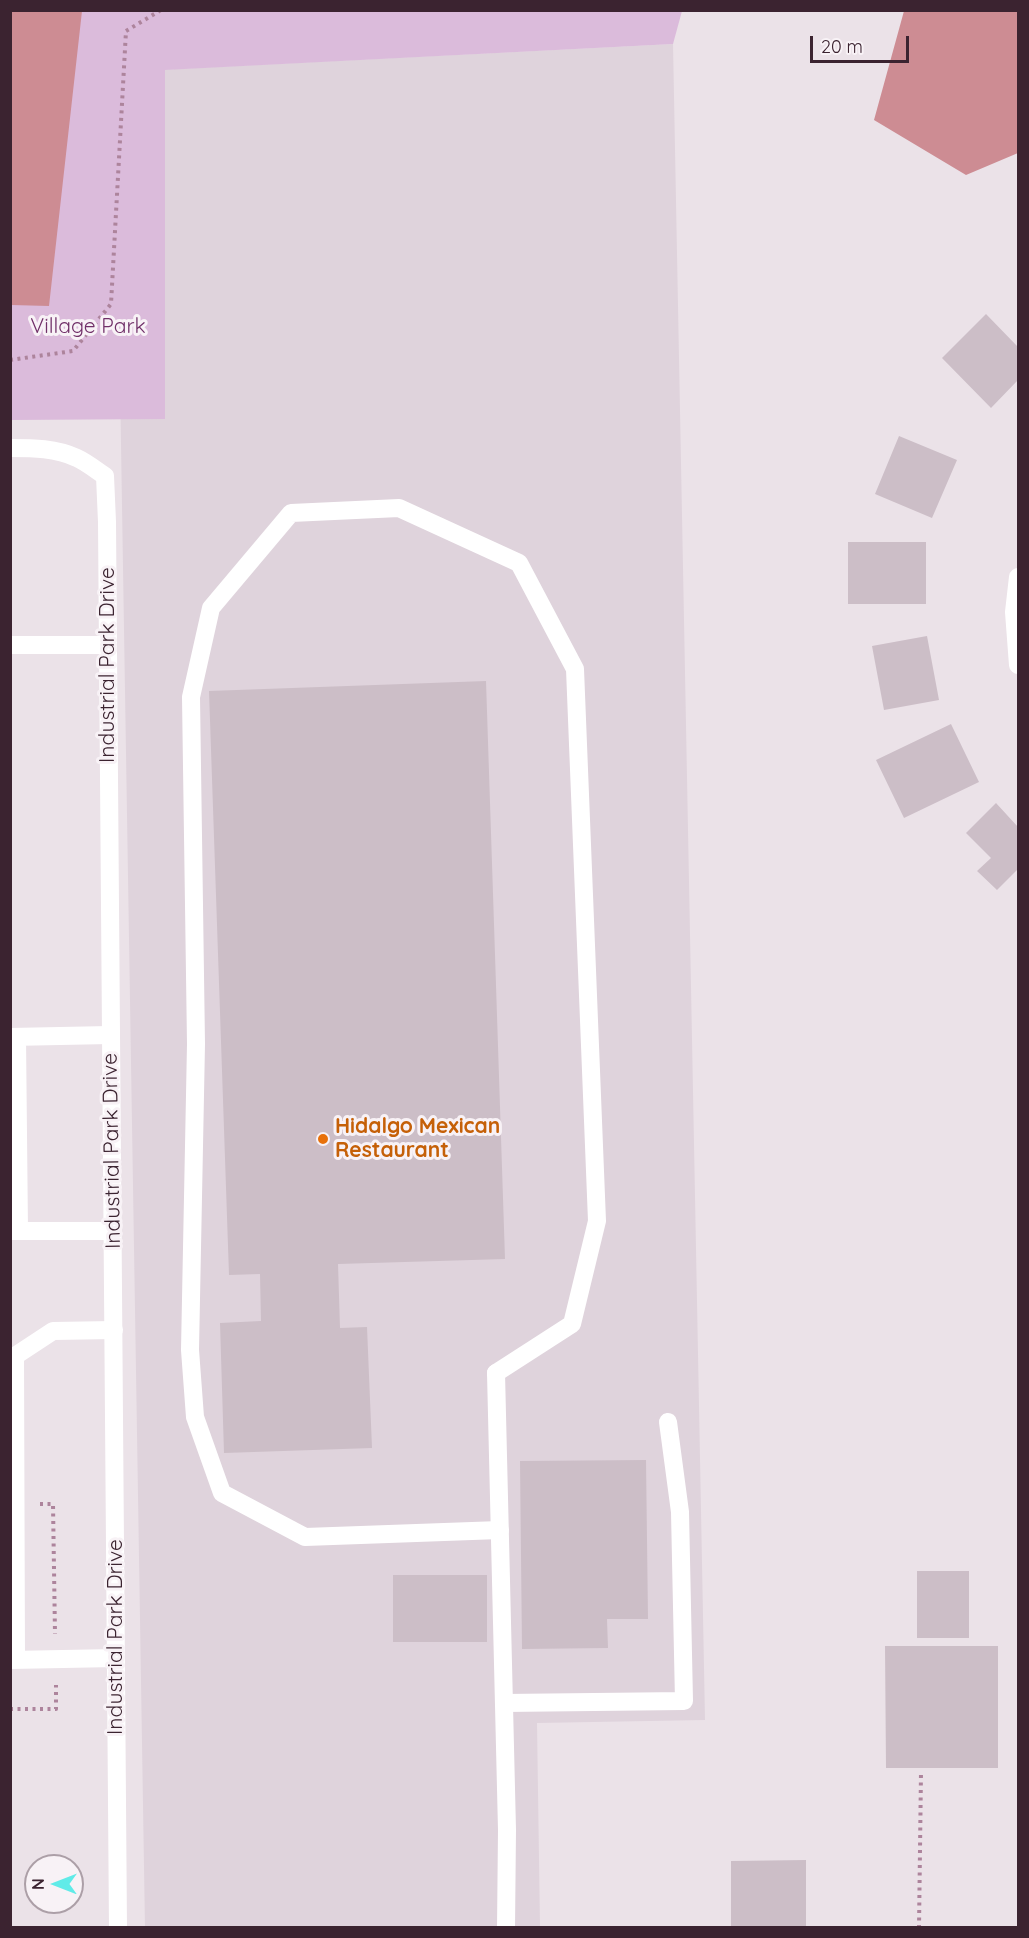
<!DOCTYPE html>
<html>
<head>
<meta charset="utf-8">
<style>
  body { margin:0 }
  #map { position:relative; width:1029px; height:1938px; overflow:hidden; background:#ebe2e8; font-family:Quicksand,sans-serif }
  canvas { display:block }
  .frame { position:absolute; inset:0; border:12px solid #3b2330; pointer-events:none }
  .north { position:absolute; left:24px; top:1854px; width:60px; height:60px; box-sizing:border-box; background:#f8f2f6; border:2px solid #ac9fa7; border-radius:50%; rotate:270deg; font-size:16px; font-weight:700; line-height:24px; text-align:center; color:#3b2330 }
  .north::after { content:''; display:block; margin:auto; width:21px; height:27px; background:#60ebe8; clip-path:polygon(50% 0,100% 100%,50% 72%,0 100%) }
  .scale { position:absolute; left:810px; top:36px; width:99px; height:27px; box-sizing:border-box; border:3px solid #3b2330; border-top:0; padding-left:8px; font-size:18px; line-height:21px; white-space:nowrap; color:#3b2330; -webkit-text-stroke:4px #f8f2f6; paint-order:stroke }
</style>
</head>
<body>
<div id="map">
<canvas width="1029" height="1938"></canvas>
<div class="frame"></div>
<div class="north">N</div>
<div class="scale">20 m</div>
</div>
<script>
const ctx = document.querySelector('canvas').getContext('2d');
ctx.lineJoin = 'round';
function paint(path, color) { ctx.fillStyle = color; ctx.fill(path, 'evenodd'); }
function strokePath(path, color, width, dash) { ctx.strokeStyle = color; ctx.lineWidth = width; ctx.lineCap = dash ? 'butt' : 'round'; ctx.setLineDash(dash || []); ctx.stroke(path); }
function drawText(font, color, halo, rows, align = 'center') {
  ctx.font = font + ' Quicksand,sans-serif'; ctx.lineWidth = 6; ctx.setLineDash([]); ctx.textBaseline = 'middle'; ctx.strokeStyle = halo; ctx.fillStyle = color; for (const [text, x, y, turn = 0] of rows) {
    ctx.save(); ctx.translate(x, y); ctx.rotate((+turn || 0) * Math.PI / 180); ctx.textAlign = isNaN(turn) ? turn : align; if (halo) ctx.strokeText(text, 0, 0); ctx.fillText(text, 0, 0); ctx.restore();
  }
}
paint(new Path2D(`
  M 673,44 L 705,1720 L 537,1723 L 540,1927 L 145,1927 L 115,72 Z`), '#dfd3dc');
paint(new Path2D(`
  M 11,11 L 682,11 L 673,44 L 165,70 L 165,419 L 11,420 Z`), '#dbbbdb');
paint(new Path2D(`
  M 11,10 L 82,11 L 49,306 L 11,305 Z
  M 904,11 L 1018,11 L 1018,153 L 966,175 L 874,120 Z`), '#cd8c93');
paint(new Path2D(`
  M 986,314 L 1018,347 L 1018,380 L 991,408 L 942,358 Z
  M 899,436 L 957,460 L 932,518 L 875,494 Z
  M 848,542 L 926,542 L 926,604 L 848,604 Z
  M 927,636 L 939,700 L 884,710 L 872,646 Z
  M 486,681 L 505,1259 L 338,1264 L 340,1328 L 367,1327 L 372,1448 L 224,1453 L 220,1323 L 261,1321 L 260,1274 L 229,1275 L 209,691 Z
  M 951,724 L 979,782 L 904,818 L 876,760 Z
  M 996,803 L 1018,827 L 1018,869 L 997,890 L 977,871 L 991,858 L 966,833 Z
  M 646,1460 L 648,1619 L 607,1619 L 608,1648 L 522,1649 L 520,1461 Z
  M 917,1571 L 969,1571 L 969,1638 L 917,1638 Z
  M 393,1575 L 487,1575 L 487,1642 L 393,1642 Z
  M 885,1646 L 998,1646 L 998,1768 L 886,1768 Z
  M 806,1860 L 806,1928 L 731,1928 L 731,1861 Z`), '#ccbec7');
strokePath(new Path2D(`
  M 10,360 L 73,351 L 111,304 L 126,31 L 161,10
  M 40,1504 L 53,1504 L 55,1634
  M 10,1709 L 56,1709 L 56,1685
  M 919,1928 L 921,1772`), '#ad849c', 4, [3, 4.5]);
strokePath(new Path2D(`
  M 10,645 L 108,645
  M 10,1037 L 110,1035
  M 17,1037 L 19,1231
  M 10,1231 L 112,1231
  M 10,1356 L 15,1356 L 53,1331 L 114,1330
  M 15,1356 L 16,1660
  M 496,1373 L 572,1324 L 597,1221 L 575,669 L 519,563 L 399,508 L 291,513 L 211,608 L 191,697 L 196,1044 L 190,1350 L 195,1417 L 222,1493 L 305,1537 L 500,1530
  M 10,1660 L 116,1658
  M 504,1703 L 684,1701 L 680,1512 L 668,1422`), '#fff', 18);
strokePath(new Path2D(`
  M 10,448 C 33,448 56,448 77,458 C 86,462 96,470 105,476 L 107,522 L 118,1928
  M 1018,577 L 1014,612 L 1018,665
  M 496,1373 L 507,1830 L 506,1928`), '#fff', 18);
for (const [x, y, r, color] of [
  [323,1139,6,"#e8710a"]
]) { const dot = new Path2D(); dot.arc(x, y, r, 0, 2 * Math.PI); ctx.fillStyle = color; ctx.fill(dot); strokePath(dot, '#f8f2f6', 2); }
drawText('21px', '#702f68', '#f8f2f6', [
  ["Village Park",88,327]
]);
drawText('21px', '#3b2330', '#f8f2f6', [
  ["Industrial Park Drive",108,665,-90],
  ["Industrial Park Drive",112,1151,-91],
  ["Industrial Park Drive",116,1637,-90]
]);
drawText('bold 21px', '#c56008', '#f8f2f6', [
  ["Hidalgo Mexican",335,1127],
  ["Restaurant",335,1151]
], 'left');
</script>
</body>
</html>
